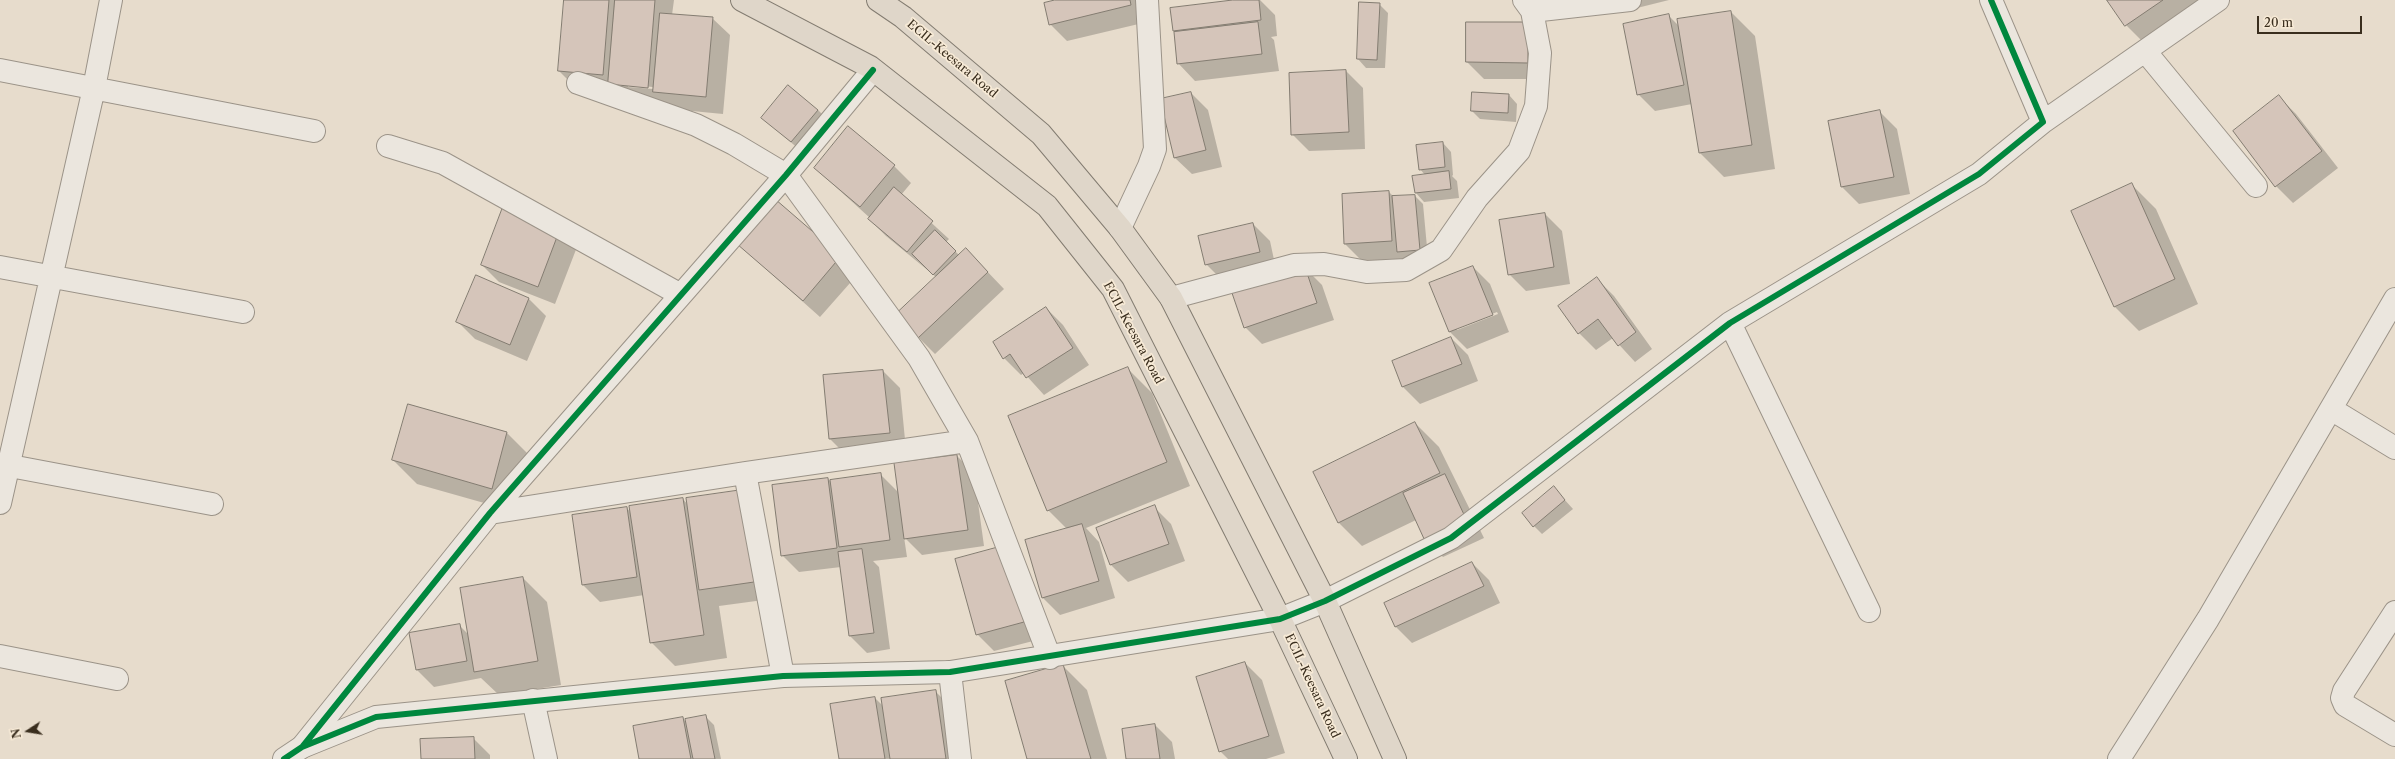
<!DOCTYPE html>
<html>
<head>
<meta charset="utf-8">
<style>
  body { margin:0 }
  #map { position:relative; width:2395px; height:759px; overflow:hidden; background:#e7dccc; font-family:"Libre Caslon Text",serif }
  canvas { display:block }
  .north { position:absolute; left:8px; top:711px; width:40px; height:40px; -webkit-text-stroke:3px #f7ead6; paint-order:stroke; rotate:258deg; font-size:11px; font-weight:700; line-height:16px; text-align:center; color:#3a2e1e }
  .north::after { content:''; display:block; margin:auto; width:14px; height:18px; background:#3a2e1e; clip-path:polygon(50% 0,100% 100%,50% 72%,0 100%) }
  .scale { position:absolute; left:2257px; top:16px; width:105px; height:18px; box-sizing:border-box; border:2px solid #3a2e1e; border-top:0; padding-left:5px; font-size:12px; line-height:14px; white-space:nowrap; color:#3a2e1e; -webkit-text-stroke:3px #f7ead6; paint-order:stroke }
</style>
</head>
<body>
<div id="map">
<canvas width="2395" height="759"></canvas>
<div class="north">N</div>
<div class="scale">20 m</div>
</div>
<script>
const ctx = document.querySelector('canvas').getContext('2d');
ctx.lineJoin = 'round';
function paint(path, color) { ctx.fillStyle = color; ctx.fill(path, 'evenodd'); }
function strokePath(path, color, width, dash) { ctx.strokeStyle = color; ctx.lineWidth = width; ctx.lineCap = dash ? 'butt' : 'round'; ctx.setLineDash(dash || []); ctx.stroke(path); }
function drawText(font, color, halo, rows, align = 'center') {
  ctx.font = font + ' "Libre Caslon Text",serif'; ctx.lineWidth = 3.5; ctx.setLineDash([]); ctx.textBaseline = 'middle'; ctx.strokeStyle = halo; ctx.fillStyle = color; for (const [text, x, y, turn = 0] of rows) {
    ctx.save(); ctx.translate(x, y); ctx.rotate((+turn || 0) * Math.PI / 180); ctx.textAlign = isNaN(turn) ? turn : align; if (halo) ctx.strokeText(text, 0, 0); ctx.fillText(text, 0, 0); ctx.restore();
  }
}
paint(new Path2D(`
  M 565,0 L 674,0 L 672,15 L 712,18 L 730,35 L 723,114 L 671,109 L 583,95 L 559,71 ZM 628,85 L 653,87 L 653,89 L 628,87 Z
  M 1059,0 L 1141,0 L 1147,22 L 1067,41 L 1050,24 Z
  M 1241,0 L 1260,0 L 1275,15 L 1277,36 L 1271,37 L 1274,40 L 1279,71 L 1195,81 L 1178,63 L 1177,33 L 1174,30 Z
  M 1624,0 L 1669,0 L 1633,9 Z
  M 2108,0 L 2204,0 L 2143,42 L 2126,25 Z
  M 1379,4 L 1388,13 L 1385,68 L 1366,68 L 1358,59 Z
  M 1731,12 L 1755,36 L 1775,169 L 1724,177 L 1700,153 L 1692,104 L 1655,111 L 1638,94 L 1669,16 L 1679,26 Z
  M 1528,23 L 1545,79 L 1484,79 L 1467,62 Z
  M 1346,71 L 1363,88 L 1365,149 L 1309,151 L 1292,134 Z
  M 1191,93 L 1208,110 L 1222,167 L 1192,174 L 1174,157 Z
  M 1509,95 L 1517,104 L 1516,122 L 1480,119 L 1472,111 Z
  M 2279,97 L 2296,114 L 2338,168 L 2293,203 L 2276,186 Z
  M 818,110 L 835,127 L 809,158 L 763,118 Z
  M 1880,112 L 1897,129 L 1910,194 L 1859,204 L 1842,187 L 1829,122 Z
  M 1443,143 L 1451,152 L 1453,175 L 1452,176 L 1457,181 L 1459,198 L 1424,202 L 1416,193 L 1413,177 L 1425,175 L 1420,169 Z
  M 894,166 L 911,183 L 901,195 L 949,239 L 946,242 L 959,255 L 982,266 L 1004,289 L 935,354 L 918,337 L 936,277 L 886,236 L 869,219 L 870,218 L 815,168 Z
  M 2132,185 L 2156,209 L 2198,304 L 2139,331 L 2115,307 L 2072,212 Z
  M 1389,192 L 1394,197 L 1415,196 L 1423,204 L 1428,258 L 1362,261 L 1345,244 Z
  M 775,200 L 858,274 L 820,317 L 738,244 Z
  M 503,208 L 577,247 L 555,304 L 499,282 L 482,265 Z
  M 1545,214 L 1562,231 L 1570,284 L 1526,291 L 1509,274 Z
  M 1253,224 L 1270,241 L 1276,269 L 1223,281 L 1206,264 Z
  M 1473,267 L 1490,284 L 1509,332 L 1467,349 L 1450,332 ZM 1497,312 L 1498,314 L 1457,330 L 1457,328 Z
  M 1305,268 L 1322,285 L 1334,320 L 1262,344 L 1245,327 Z
  M 477,277 L 529,299 L 546,316 L 527,361 L 475,339 L 458,322 Z
  M 1597,279 L 1614,296 L 1652,349 L 1635,362 L 1613,338 L 1596,350 L 1579,333 Z
  M 1046,308 L 1063,325 L 1089,365 L 1044,395 L 1024,373 L 1021,375 L 1004,358 Z
  M 1451,338 L 1468,355 L 1478,381 L 1420,404 L 1403,387 L 1393,361 Z
  M 1128,369 L 1152,393 L 1190,486 L 1086,528 L 1099,542 L 1115,598 L 1060,615 L 1043,598 L 1067,529 L 1048,510 Z
  M 883,371 L 900,388 L 906,450 L 847,456 L 830,439 L 824,376 Z
  M 1415,423 L 1439,447 L 1484,538 L 1443,557 L 1426,540 L 1416,520 L 1362,546 L 1338,522 Z
  M 507,433 L 531,457 L 516,512 L 417,484 L 393,460 Z
  M 957,456 L 974,473 L 984,546 L 922,555 L 904,537 L 907,557 L 873,561 L 879,567 L 890,649 L 867,653 L 850,636 L 841,567 L 799,572 L 782,555 L 828,479 L 830,481 L 880,474 L 899,493 Z
  M 1554,488 L 1573,509 L 1542,534 L 1534,526 Z
  M 683,499 L 688,505 L 687,499 L 771,599 L 719,606 L 727,658 L 675,666 L 651,642 L 644,595 L 600,602 L 583,585 L 627,508 L 631,513 Z
  M 1154,507 L 1171,524 L 1185,561 L 1128,582 L 1111,565 L 1097,528 Z
  M 1003,547 L 1041,639 L 994,651 L 977,634 Z
  M 1472,563 L 1489,580 L 1500,603 L 1412,643 L 1395,626 Z
  M 523,578 L 547,602 L 561,685 L 499,695 L 481,678 L 434,687 L 417,670 L 410,634 L 459,625 L 468,634 Z
  M 1245,663 L 1262,680 L 1285,753 L 1266,759 L 1228,759 L 1220,751 Z
  M 1063,666 L 1087,690 L 1107,759 L 1029,759 Z
  M 935,691 L 952,708 L 960,759 L 840,759 L 875,698 L 883,706 Z
  M 705,716 L 714,725 L 721,759 L 640,759 L 683,719 L 687,723 Z
  M 1155,725 L 1172,742 L 1175,759 L 1127,759 Z
  M 473,738 L 490,755 L 490,759 L 422,759 Z`), '#0003');
const building = new Path2D(`
  M 564,0 L 609,0 L 603,75 L 558,71 Z
  M 615,0 L 655,0 L 648,88 L 608,84 Z
  M 1055,0 L 1130,0 L 1131,5 L 1049,25 L 1044,3 Z
  M 1233,0 L 1259,0 L 1261,20 L 1173,31 L 1170,8 Z
  M 2107,0 L 2163,0 L 2125,26 Z
  M 1359,2 L 1380,3 L 1377,60 L 1357,59 Z
  M 1731,11 L 1752,145 L 1699,153 L 1677,19 Z
  M 660,13 L 713,17 L 706,97 L 653,92 Z
  M 1669,14 L 1684,85 L 1637,95 L 1623,24 Z
  M 1258,22 L 1262,54 L 1177,64 L 1174,32 Z
  M 1466,22 L 1528,22 L 1528,63 L 1466,62 Z
  M 1346,70 L 1349,132 L 1291,135 L 1289,73 Z
  M 788,85 L 818,110 L 791,142 L 761,118 Z
  M 1191,92 L 1206,150 L 1174,158 L 1160,99 Z
  M 1472,92 L 1509,94 L 1508,113 L 1471,111 Z
  M 2279,95 L 2322,151 L 2275,187 L 2233,131 Z
  M 1880,110 L 1894,177 L 1841,187 L 1828,121 Z
  M 848,126 L 895,165 L 860,207 L 814,168 Z
  M 1443,142 L 1445,167 L 1419,170 L 1416,145 Z
  M 1449,171 L 1451,189 L 1415,193 L 1412,176 Z
  M 2132,183 L 2175,279 L 2114,307 L 2071,211 Z
  M 894,187 L 933,221 L 907,252 L 868,219 Z
  M 1389,191 L 1392,241 L 1344,244 L 1342,194 Z
  M 1415,195 L 1420,250 L 1397,252 L 1392,196 Z
  M 775,199 L 841,256 L 803,301 L 737,244 Z
  M 503,207 L 560,229 L 538,287 L 481,265 Z
  M 1545,213 L 1554,267 L 1508,275 L 1499,220 Z
  M 1253,223 L 1260,252 L 1205,265 L 1198,236 Z
  M 935,230 L 956,251 L 933,275 L 912,254 Z
  M 966,248 L 988,272 L 918,338 L 896,314 Z
  M 1473,266 L 1493,315 L 1449,332 L 1429,283 Z
  M 1305,267 L 1317,303 L 1244,328 L 1232,293 Z
  M 476,275 L 529,298 L 510,345 L 456,322 Z
  M 1597,277 L 1636,332 L 1618,346 L 1598,319 L 1578,334 L 1558,306 Z
  M 1046,307 L 1073,348 L 1026,378 L 1010,354 L 1003,359 L 993,342 Z
  M 1451,337 L 1462,364 L 1402,387 L 1392,361 Z
  M 1128,367 L 1167,462 L 1047,511 L 1008,416 Z
  M 883,370 L 890,433 L 829,439 L 823,375 Z
  M 408,404 L 507,432 L 492,489 L 392,460 Z
  M 1415,422 L 1440,473 L 1338,523 L 1313,472 Z
  M 957,455 L 968,530 L 904,539 L 894,463 Z
  M 881,473 L 890,540 L 839,547 L 830,480 Z
  M 1445,474 L 1467,521 L 1425,541 L 1403,493 Z
  M 828,478 L 837,548 L 781,556 L 772,485 Z
  M 1554,486 L 1565,500 L 1533,527 L 1522,513 Z
  M 742,490 L 754,582 L 699,590 L 686,498 Z
  M 683,498 L 704,635 L 650,643 L 629,506 Z
  M 1155,505 L 1169,544 L 1110,565 L 1096,528 Z
  M 627,507 L 637,577 L 582,585 L 572,515 Z
  M 1082,524 L 1099,581 L 1042,598 L 1025,540 Z
  M 1003,546 L 1024,622 L 976,635 L 955,559 Z
  M 862,549 L 874,633 L 849,636 L 838,552 Z
  M 1472,562 L 1484,586 L 1395,627 L 1384,603 Z
  M 523,577 L 538,661 L 474,672 L 460,588 Z
  M 460,624 L 467,661 L 416,670 L 409,633 Z
  M 1245,662 L 1269,736 L 1219,752 L 1196,677 Z
  M 1063,664 L 1091,759 L 1027,759 L 1005,681 Z
  M 936,690 L 946,759 L 890,759 L 881,698 Z
  M 875,697 L 885,759 L 839,759 L 830,704 Z
  M 706,715 L 715,759 L 693,759 L 685,719 Z
  M 683,717 L 691,759 L 639,759 L 633,726 Z
  M 1155,724 L 1160,759 L 1126,759 L 1122,729 Z
  M 474,737 L 475,759 L 421,759 L 420,739 Z`);
paint(building, '#d5c5ba');
strokePath(building, '#837c71', 1);
const minor = new Path2D(`
  M 1532,11 L 1630,0
  M 2145,51 L 2256,186
  M 0,70 L 314,131
  M 578,83 L 696,125 L 734,144 L 786,175 L 919,358 L 967,441 L 1050,658
  M 2043,122 L 2218,0
  M 388,146 L 443,163 L 681,295
  M 1120,228 L 1149,166 L 1155,149 L 1147,0
  M 0,267 L 243,312
  M 1171,298 L 1294,265 L 1324,264 L 1367,272 L 1406,270 L 1441,250 L 1477,198 L 1519,151 L 1536,106 L 1540,53 L 1532,11 L 1524,0
  M 1730,323 L 1869,611
  M 2331,409 L 2395,448
  M 0,464 L 212,504
  M 745,473 L 783,676
  M 0,503 L 94,88 L 111,0
  M 490,513 L 745,473 L 967,441
  M 2395,612 L 2344,691 L 2342,698 L 2345,705 L 2395,735
  M 1280,619 L 1325,601 L 1451,538 L 1730,323 L 1979,174 L 2043,122 L 1991,0
  M 0,656 L 117,679
  M 950,672 L 960,759
  M 533,700 L 546,759
  M 302,747 L 490,513 L 786,175 L 873,70
  M 2119,759 L 2208,619 L 2395,299`);
const tertiary = new Path2D(`
  M 284,759 L 302,747 L 376,717 L 783,676 L 950,672 L 1280,619`);
const primary = new Path2D(`
  M 742,0 L 870,67 L 1047,206 L 1113,289 L 1280,619 L 1346,759
  M 878,0 L 903,17 L 1041,134 L 1120,228 L 1171,298 L 1325,601 L 1395,759`);
strokePath(minor, '#9b9388', 24);
strokePath(tertiary, '#9b9388', 24);
strokePath(primary, '#837c71', 24);
strokePath(minor, '#ebe6de', 22);
strokePath(tertiary, '#ebe6de', 22);
strokePath(primary, '#dfd6c9', 22);
strokePath(new Path2D(`
  M 303,746 L 490,513 L 786,175 L 873,70
  M 284,759 L 302,747 L 376,717 L 783,676 L 950,672 L 1280,619 L 1325,601 L 1451,538 L 1730,323 L 1979,174 L 2043,122 L 1991,0`), '#00873e', 6);
drawText('12px', '#3a2e1e', '#f7ead6', [
  ["ECIL-Keesara Road",952,59,40],
  ["ECIL-Keesara Road",1133,333,62],
  ["ECIL-Keesara Road",1312,686,65]
]);
</script>
</body>
</html>
